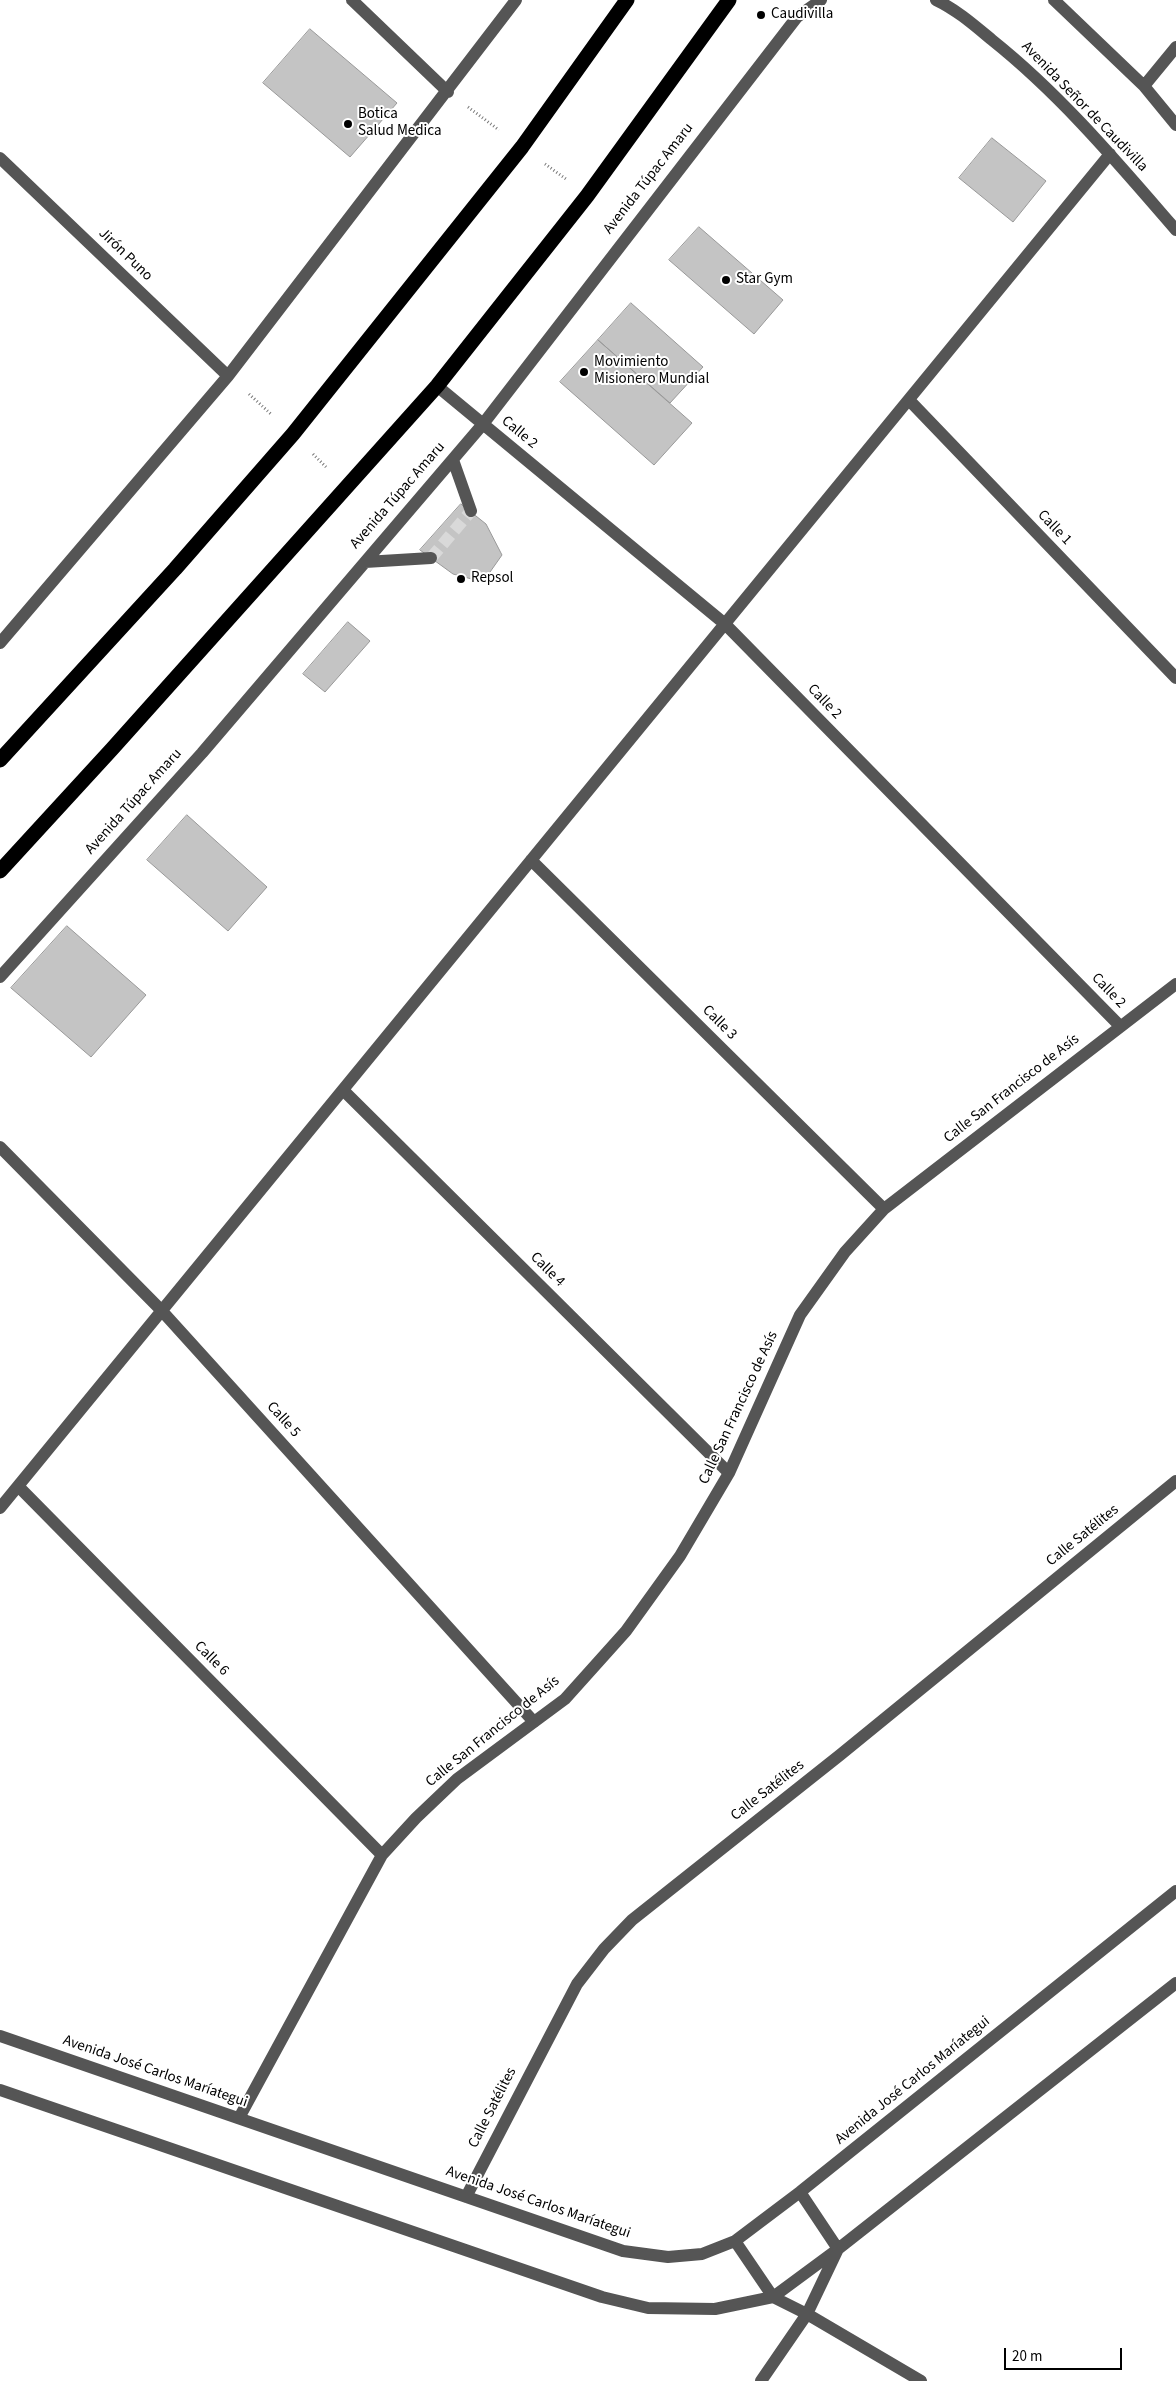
<!DOCTYPE html>
<html>
<head>
<meta charset="utf-8">
<style>
  body { margin:0 }
  #map { position:relative; width:1176px; height:2381px; overflow:hidden; background:#fff; font-family:"Source Sans 3",sans-serif }
  canvas { display:block }
  .scale { position:absolute; left:1004px; top:2348px; width:118px; height:22px; box-sizing:border-box; border:2px solid #000; border-top:0; padding-left:6px; font-size:15px; line-height:18px; white-space:nowrap; color:#000; -webkit-text-stroke:4px #fff; paint-order:stroke }
</style>
</head>
<body>
<div id="map">
<canvas width="1176" height="2381"></canvas>
<div class="scale">20 m</div>
</div>
<script>
const ctx = document.querySelector('canvas').getContext('2d');
ctx.lineJoin = 'round';
function paint(path, color) { ctx.fillStyle = color; ctx.fill(path, 'evenodd'); }
function strokePath(path, color, width, dash) { ctx.strokeStyle = color; ctx.lineWidth = width; ctx.lineCap = dash ? 'butt' : 'round'; ctx.setLineDash(dash || []); ctx.stroke(path); }
function drawText(font, color, halo, rows, align = 'center') {
  ctx.font = font + ' "Source Sans 3",sans-serif'; ctx.lineWidth = 4; ctx.setLineDash([]); ctx.textBaseline = 'middle'; ctx.strokeStyle = halo; ctx.fillStyle = color; for (const [text, x, y, turn = 0] of rows) {
    ctx.save(); ctx.translate(x, y); ctx.rotate((+turn || 0) * Math.PI / 180); ctx.textAlign = isNaN(turn) ? turn : align; if (halo) ctx.strokeText(text, 0, 0); ctx.fillText(text, 0, 0); ctx.restore();
  }
}
const building = new Path2D(`
  M 310,29 L 397,103 L 350,157 L 263,83 Z
  M 992,138 L 1046,181 L 1013,222 L 959,178 Z
  M 699,227 L 783,300 L 754,334 L 669,260 Z
  M 631,303 L 703,367 L 670,403 L 598,340 Z
  M 598,340 L 692,423 L 654,465 L 560,382 Z
  M 461,504 L 486,524 L 502,555 L 483,582 L 453,574 L 420,550 Z
  M 348,622 L 370,641 L 325,692 L 303,674 Z
  M 187,815 L 267,887 L 228,931 L 147,860 Z
  M 67,926 L 146,995 L 91,1057 L 11,988 Z`);
paint(building, '#c4c4c4');
strokePath(building, '#999', 1);
strokePath(new Path2D(`
  M 431,558 L 471,511`), '#d9d9d9', 12, [12, 6]);
strokePath(new Path2D(`
  M 468,107 L 499,130
  M 545,164 L 566,179
  M 249,394 L 272,415
  M 313,454 L 326,467`), '#777', 3, [1, 2.5]);
strokePath(new Path2D(`
  M 352,0 L 448,92
  M 936,0 C 957,10 974,25 992,40 C 1061,95 1118,163 1176,230
  M 1054,0 L 1144,86 L 1176,125
  M 1144,86 L 1176,47
  M 0,158 L 228,376
  M 437,386 L 725,624 L 1120,1026
  M 909,400 L 1176,678
  M 453,460 L 471,511
  M 365,562 L 431,558
  M 0,643 L 228,376 L 516,0
  M 531,860 L 884,1209
  M 0,977 L 202,753 L 483,424 L 797,17 L 821,0
  M 343,1090 L 729,1473
  M 0,1147 L 162,1311 L 534,1722
  M 18,1486 L 382,1855
  M 0,1508 L 1110,154
  M 0,2036 L 623,2251 L 668,2257 L 702,2254 L 735,2241 L 800,2192 L 1176,1891
  M 0,2090 L 602,2297 L 648,2308 L 715,2309 L 773,2297 L 838,2249 L 1176,1983
  M 239,2118 L 382,1855 L 416,1818 L 457,1779 L 565,1699 L 626,1631 L 680,1556 L 729,1473 L 800,1315 L 845,1252 L 884,1209 L 1176,984
  M 466,2197 L 577,1984 L 604,1949 L 632,1920 L 840,1755 L 1176,1481
  M 735,2241 L 773,2297 L 807,2314 L 921,2381
  M 761,2381 L 807,2314 L 838,2249 L 800,2192`), '#555', 12);
strokePath(new Path2D(`
  M 0,760 L 175,569 L 293,434 L 522,147 L 627,0
  M 0,871 L 112,749 L 437,386 L 587,196 L 729,0`), '#000', 15);
for (const [x, y, r, color] of [
  [761,15,5,"#000"],
  [348,124,5,"#000"],
  [726,280,5,"#000"],
  [584,372,5,"#000"],
  [461,579,5,"#000"]
]) { const dot = new Path2D(); dot.arc(x, y, r, 0, 2 * Math.PI); ctx.fillStyle = color; ctx.fill(dot); strokePath(dot, '#fff', 2); }
drawText('15px', '#000', '#fff', [
  ["Caudivilla",771,15],
  ["Botica",358,115],
  ["Salud Medica",358,132],
  ["Star Gym",736,280],
  ["Movimiento",594,363],
  ["Misionero Mundial",594,380],
  ["Repsol",471,579]
], 'left');
drawText('15px', '#000', '#fff', [
  ["Avenida Señor de Caudivilla",1084,107,46],
  ["Avenida Túpac Amaru",649,179,-52],
  ["Jirón Puno",125,255,44],
  ["Calle 2",519,433,40],
  ["Avenida Túpac Amaru",398,496,-49],
  ["Calle 1",1054,528,46],
  ["Calle 2",824,702,46],
  ["Avenida Túpac Amaru",134,802,-48],
  ["Calle 2",1108,991,46],
  ["Calle 3",719,1023,45],
  ["Calle San Francisco de Asís",1012,1089,-38],
  ["Calle 4",547,1270,45],
  ["Calle San Francisco de Asís",739,1408,-65],
  ["Calle 5",283,1420,48],
  ["Calle Satélites",1083,1536,-39],
  ["Calle 6",211,1659,45],
  ["Calle San Francisco de Asís",493,1732,-39],
  ["Calle Satélites",768,1791,-38],
  ["Avenida José Carlos Maríategui",155,2072,19],
  ["Avenida José Carlos Maríategui",913,2081,-39],
  ["Calle Satélites",493,2108,-63],
  ["Avenida José Carlos Maríategui",538,2203,19]
]);
</script>
</body>
</html>
